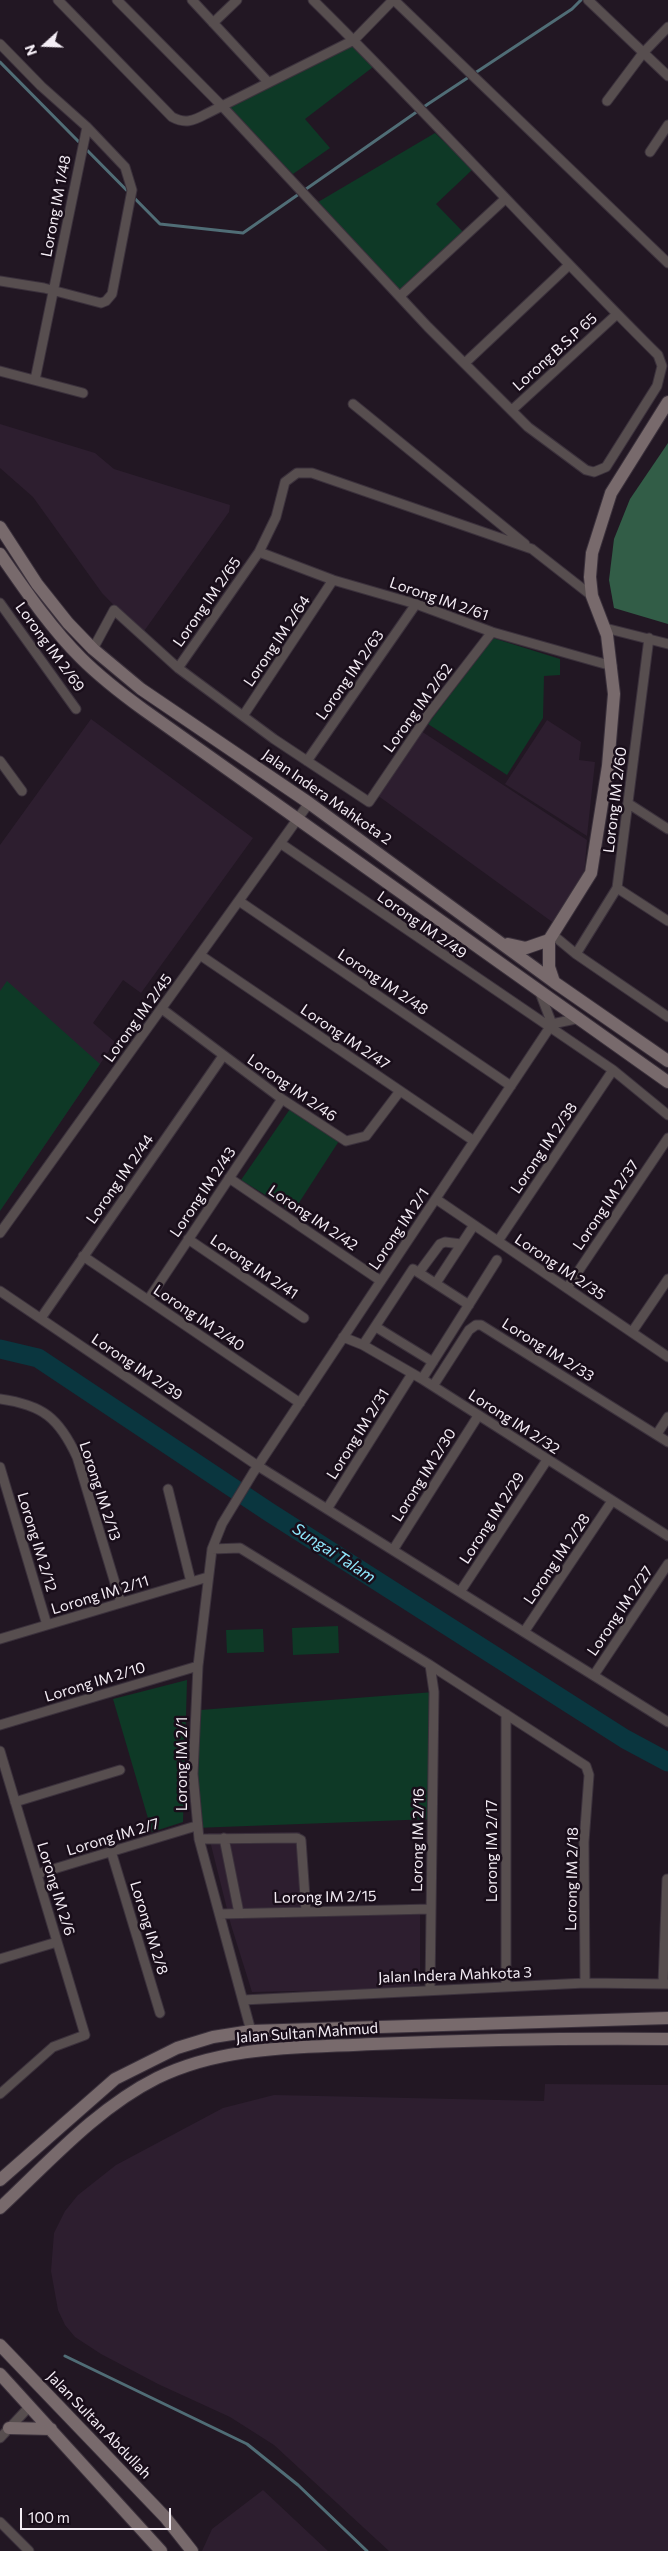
<!DOCTYPE html>
<html>
<head>
<meta charset="utf-8">
<style>
  body { margin:0 }
  #map { position:relative; width:668px; height:2551px; overflow:hidden; background:#221723; font-family:Commissioner,sans-serif }
  canvas { display:block }
  .north { position:absolute; left:20px; top:20px; width:50px; height:50px; -webkit-text-stroke:4px #190e1a; paint-order:stroke; rotate:250deg; font-size:14px; font-weight:700; line-height:20px; text-align:center; color:#f4edf5 }
  .north::after { content:''; display:block; margin:auto; width:18px; height:22px; background:#f4edf5; clip-path:polygon(50% 0,100% 100%,50% 72%,0 100%) }
  .scale { position:absolute; left:20px; top:2508px; width:151px; height:22px; box-sizing:border-box; border:2px solid #f4edf5; border-top:0; padding-left:6px; font-size:15px; line-height:18px; white-space:nowrap; color:#f4edf5; -webkit-text-stroke:4px #190e1a; paint-order:stroke }
</style>
</head>
<body>
<div id="map">
<canvas width="668" height="2551"></canvas>
<div class="north">N</div>
<div class="scale">100 m</div>
</div>
<script>
const ctx = document.querySelector('canvas').getContext('2d');
ctx.lineJoin = 'round';
function paint(path, color) { ctx.fillStyle = color; ctx.fill(path, 'evenodd'); }
function strokePath(path, color, width, dash) { ctx.strokeStyle = color; ctx.lineWidth = width; ctx.lineCap = dash ? 'butt' : 'round'; ctx.setLineDash(dash || []); ctx.stroke(path); }
function drawText(font, color, halo, rows, align = 'center') {
  ctx.font = font + ' Commissioner,sans-serif'; ctx.lineWidth = 5; ctx.setLineDash([]); ctx.textBaseline = 'middle'; ctx.strokeStyle = halo; ctx.fillStyle = color; for (const [text, x, y, turn = 0] of rows) {
    ctx.save(); ctx.translate(x, y); ctx.rotate((+turn || 0) * Math.PI / 180); ctx.textAlign = isNaN(turn) ? turn : align; if (halo) ctx.strokeText(text, 0, 0); ctx.fillText(text, 0, 0); ctx.restore();
  }
}
paint(new Path2D(`
  M 0,424 L 95,453 L 114,469 L 230,505 L 229,512 L 142,634 L 102,593 L 33,497 L 0,468 Z
  M 91,719 L 253,838 L 141,993 L 123,980 L 93,1023 L 115,1042 L 0,1211 L 0,845 Z
  M 547,720 L 581,742 L 579,760 L 595,762 L 587,836 L 505,784 Z
  M 421,731 L 587,840 L 584,877 L 555,924 L 377,795 Z
  M 300,1832 L 305,1916 L 420,1912 L 420,1988 L 252,1992 L 231,1925 L 208,1833 Z
  M 545,2084 L 668,2085 L 668,2551 L 389,2551 L 274,2445 L 230,2417 L 158,2384 L 101,2354 L 75,2337 L 65,2325 L 58,2310 L 51,2271 L 54,2233 L 65,2211 L 78,2195 L 116,2165 L 223,2108 L 274,2095 L 544,2101 Z
  M 263,2490 L 328,2551 L 202,2551 L 212,2529 Z`), '#2d1e2f');
paint(new Path2D(`
  M 354,40 L 377,64 L 305,119 L 330,148 L 293,174 L 221,105 Z
  M 435,133 L 473,169 L 436,204 L 466,235 L 400,296 L 313,205 Z
  M 493,638 L 560,659 L 560,675 L 544,676 L 543,718 L 507,775 L 428,724 Z
  M 7,981 L 100,1064 L 0,1211 L 0,991 Z
  M 290,1109 L 339,1141 L 293,1212 L 241,1180 Z
  M 338,1626 L 339,1653 L 293,1655 L 292,1628 Z
  M 263,1629 L 264,1652 L 227,1653 L 226,1630 Z
  M 187,1680 L 183,1822 L 152,1832 L 113,1699 Z
  M 434,1692 L 432,1819 L 195,1828 L 193,1774 L 200,1710 Z`), '#0e3926');
paint(new Path2D(`
  M 668,443 L 668,624 L 614,608 L 609,580 L 614,539 L 630,499 Z`), '#325d47');
strokePath(new Path2D(`
  M 0,62 L 160,224 L 243,233 L 428,104 L 572,9 L 581,0
  M 65,2356 L 247,2444 L 298,2485 L 367,2551`), '#506d76', 3);
strokePath(new Path2D(`
  M 0,1349 L 38,1358 L 269,1512 L 625,1739 L 668,1762`), '#0a363f', 19);
const street = new Path2D(`
  M 58,0 L 172,117 C 185,124 193,121 206,114 L 354,40 L 393,0
  M 117,0 L 221,105 L 428,327 L 528,427 L 586,470 L 594,472 L 606,467 L 657,386 L 662,366 L 658,355 C 541,239 431,116 313,0
  M 192,0 L 268,82
  M 394,0 L 668,263
  M 588,0 L 668,76
  M 213,23 L 237,0
  M 0,44 L 41,86 L 87,127 L 125,167 L 132,190 L 112,294 L 106,301 L 101,303 L 44,288 L 0,281
  M 607,101 L 643,53 L 668,27
  M 650,152 L 668,125
  M 400,296 L 505,199
  M 466,362 L 568,266
  M 0,371 L 83,393
  M 35,380 L 87,127
  M 353,404 L 525,544
  M 512,410 L 617,314
  M 259,552 L 333,580 L 416,604 L 492,632 L 612,666
  M 0,603 L 76,709
  M 605,628 L 668,644
  M 93,649 L 114,610 L 178,668 L 274,739 L 369,802 L 428,715 L 492,632
  M 178,668 L 259,552 L 276,517 L 285,482 L 297,473 L 312,473 L 532,549 L 592,596
  M 243,716 L 333,580
  M 0,761 L 22,791
  M 307,761 L 416,604
  M 629,804 L 668,829
  M 280,843 L 613,1070 L 668,1115
  M 617,888 L 668,921
  M 239,901 L 511,1086
  M 553,935 L 576,954 L 668,1017
  M 576,954 L 617,888 L 649,638
  M 200,955 L 474,1141
  M 539,990 L 552,1024
  M 162,1009 L 282,1099 L 346,1141 L 366,1136 L 400,1091
  M 229,1178 L 381,1281
  M 436,1199 L 668,1357
  M 0,1233 L 309,803
  M 188,1239 L 304,1318
  M 498,1241 L 613,1070
  M 83,1256 L 300,1403
  M 420,1271 L 440,1244 L 445,1242 L 461,1244
  M 436,1283 L 474,1225
  M 567,1288 L 668,1138
  M 0,1291 L 258,1466 L 668,1722
  M 148,1300 L 282,1099
  M 41,1318 L 223,1056
  M 376,1327 L 433,1362
  M 632,1332 L 668,1279
  M 343,1337 L 363,1345 L 422,1379 L 668,1536
  M 363,1345 L 413,1269 L 469,1305
  M 422,1379 L 497,1260
  M 433,1386 L 469,1330 L 476,1325 L 481,1325 L 668,1442
  M 0,1399 C 43,1405 59,1418 77,1457 L 121,1603
  M 657,1434 L 668,1417
  M 0,1467 L 47,1625
  M 168,1489 L 191,1582
  M 327,1509 L 412,1374
  M 212,1549 L 240,1548 L 430,1665
  M 393,1550 L 478,1416
  M 460,1592 L 547,1460
  M 524,1632 L 612,1501
  M 0,1639 L 208,1577
  M 594,1675 L 668,1564
  M 506,1714 L 506,1987
  M 0,1725 L 198,1666
  M 0,1751 L 85,2035 L 53,2047 L 0,2094
  M 15,1802 L 120,1770
  M 224,1838 L 239,1913
  M 199,1839 L 297,1838 L 301,1840 L 306,1911
  M 111,1851 L 160,2013
  M 37,1874 L 196,1826
  M 220,1914 L 431,1909
  M 0,1959 L 57,1942
  M 663,1983 L 667,1879
  M 430,1989 L 434,1692 L 430,1665 L 586,1766 L 589,1775 L 584,1842 L 585,1983
  M 243,2000 L 585,1983 L 668,1984
  M 251,2031 L 199,1839 L 193,1774 L 198,1666 L 212,1549 L 222,1524 L 253,1473 L 552,1024 L 580,1018
  M 0,2438 L 30,2406
  M 0,2522 L 29,2551`);
const secondary = new Path2D(`
  M 0,527 L 37,584 L 68,623 L 93,649 L 141,689 L 309,803 L 554,982 L 668,1061
  M 0,554 C 25,590 50,627 81,658 C 100,677 122,694 144,710 L 668,1082
  M 549,940 L 549,967 L 554,982
  M 508,944 L 526,948 L 549,940 L 591,873 L 608,766 L 614,694 L 607,635 L 592,596 L 590,577 L 592,553 L 611,493 L 668,402
  M 0,2180 L 115,2079 L 177,2048 L 213,2037 L 251,2031 L 668,2018
  M 0,2208 C 49,2162 97,2108 157,2078 C 224,2045 300,2048 373,2044 C 471,2040 569,2038 668,2039
  M 0,2345 L 165,2517 L 192,2551
  M 0,2374 L 161,2551
  M 9,2428 L 51,2429`);
strokePath(street, '#3b313c', 11);
strokePath(secondary, '#3b313c', 14);
strokePath(street, '#574e4f', 9);
strokePath(secondary, '#786a6c', 12);
drawText('15px', '#f4edf5', '#190e1a', [
  ["Lorong IM 1/48",56,206,-79],
  ["Lorong B.S.P 65",555,352,-42],
  ["Lorong IM 2/61",439,599,19],
  ["Lorong IM 2/65",207,602,-55],
  ["Lorong IM 2/64",277,641,-56],
  ["Lorong IM 2/69",50,647,54],
  ["Lorong IM 2/63",350,675,-55],
  ["Lorong IM 2/62",418,708,-54],
  ["Jalan Indera Mahkota 2",327,797,35],
  ["Lorong IM 2/60",615,800,-83],
  ["Lorong IM 2/49",422,925,35],
  ["Lorong IM 2/48",383,982,34],
  ["Lorong IM 2/45",138,1018,-54],
  ["Lorong IM 2/47",345,1037,34],
  ["Lorong IM 2/46",292,1088,35],
  ["Lorong IM 2/38",544,1148,-56],
  ["Lorong IM 2/44",120,1179,-55],
  ["Lorong IM 2/43",203,1192,-56],
  ["Lorong IM 2/37",606,1205,-56],
  ["Lorong IM 2/42",313,1218,34],
  ["Lorong IM 2/1",399,1229,-56],
  ["Lorong IM 2/41",254,1267,34],
  ["Lorong IM 2/35",560,1267,34],
  ["Lorong IM 2/40",199,1318,34],
  ["Lorong IM 2/33",548,1350,32],
  ["Lorong IM 2/39",137,1367,34],
  ["Lorong IM 2/32",514,1422,33],
  ["Lorong IM 2/31",358,1434,-58],
  ["Lorong IM 2/30",424,1475,-58],
  ["Lorong IM 2/13",100,1491,72],
  ["Lorong IM 2/29",492,1518,-57],
  ["Lorong IM 2/12",37,1542,73],
  ["Lorong IM 2/28",557,1559,-56],
  ["Lorong IM 2/11",100,1595,-17],
  ["Lorong IM 2/27",620,1611,-56],
  ["Lorong IM 2/10",95,1682,-17],
  ["Lorong IM 2/1",182,1764,-90],
  ["Lorong IM 2/7",113,1837,-17],
  ["Lorong IM 2/16",418,1840,-89],
  ["Lorong IM 2/17",492,1851,-90],
  ["Lorong IM 2/18",572,1879,-89],
  ["Lorong IM 2/6",56,1889,73],
  ["Lorong IM 2/15",325,1897,-1],
  ["Lorong IM 2/8",149,1928,73],
  ["Jalan Indera Mahkota 3",455,1975,-2],
  ["Jalan Sultan Mahmud",307,2033,-4],
  ["Jalan Sultan Abdullah",99,2425,46]
]);
drawText('italic 16px', '#8fe8fd', '#190e1a', [
  ["Sungai Talam",334,1553,33]
]);
</script>
</body>
</html>
